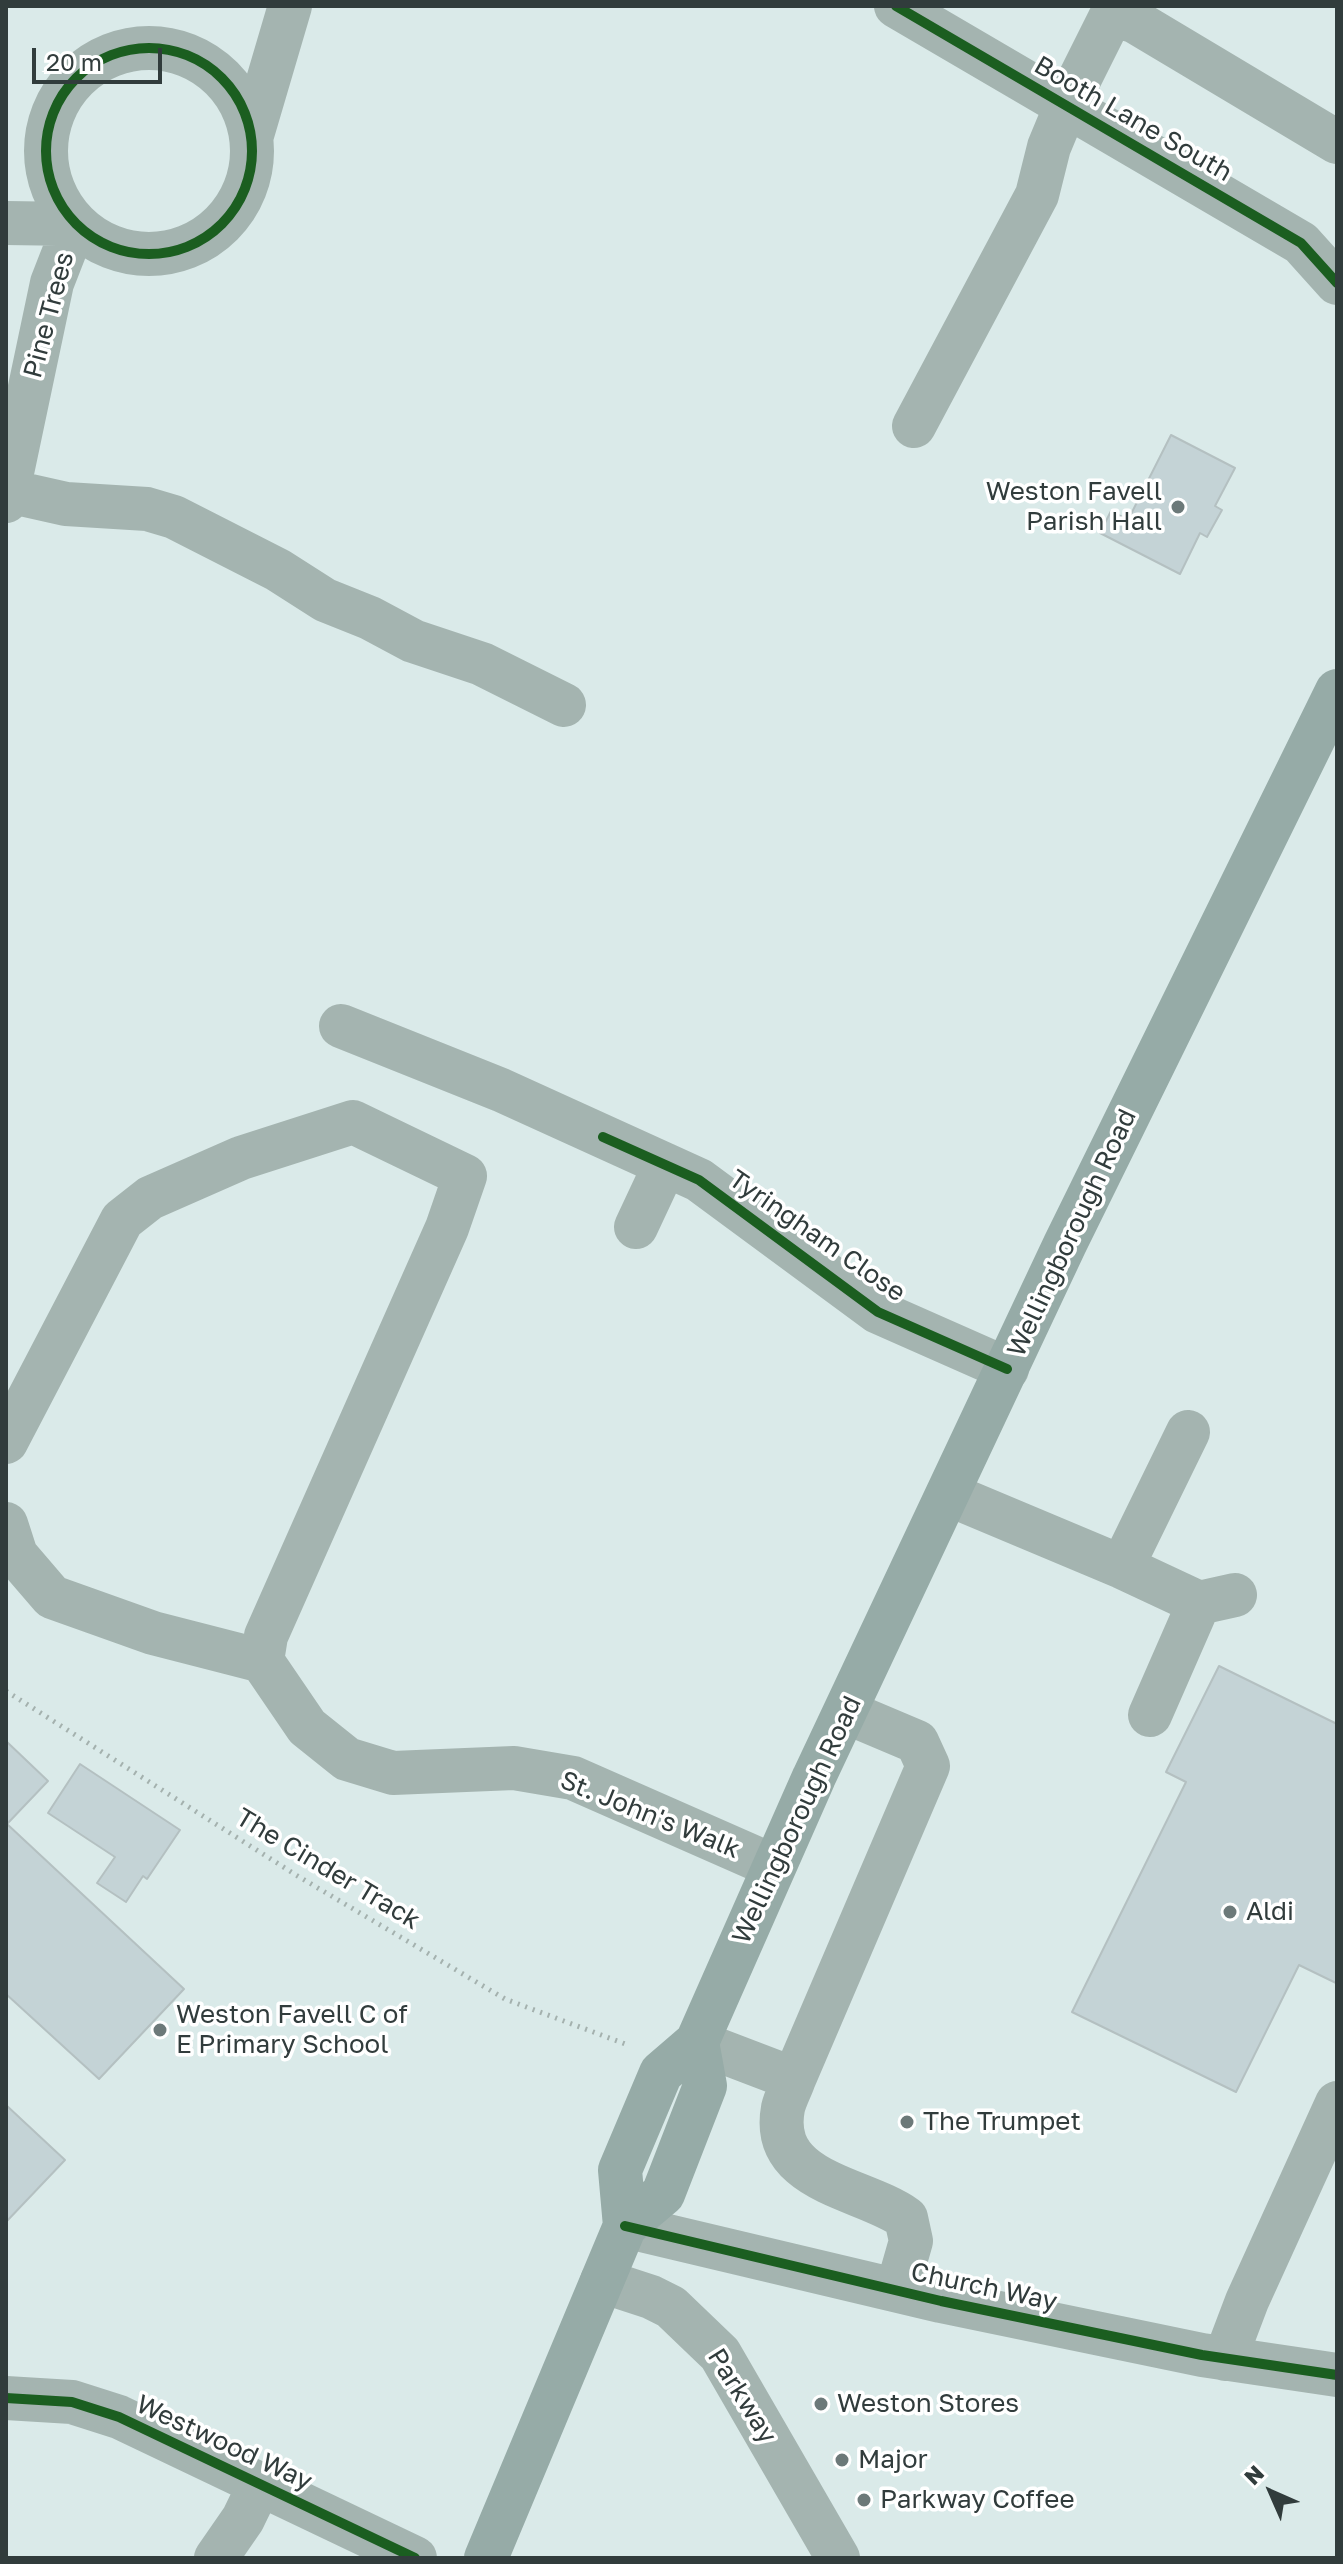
<!DOCTYPE html>
<html>
<head>
<meta charset="utf-8">
<style>
  body { margin:0 }
  #map { position:relative; width:1343px; height:2564px; overflow:hidden; background:#daeae9; font-family:"Golos Text",sans-serif }
  canvas { display:block }
  .frame { position:absolute; inset:0; border:8px solid #313c3c; pointer-events:none }
  .north { position:absolute; left:1231px; top:2452px; width:80px; height:80px; -webkit-text-stroke:6px #fff; paint-order:stroke; rotate:315deg; font-size:22px; font-weight:700; line-height:32px; text-align:center; color:#313c3c }
  .north::after { content:''; display:block; margin:auto; width:28px; height:36px; background:#313c3c; clip-path:polygon(50% 0,100% 100%,50% 72%,0 100%) }
  .scale { position:absolute; left:32px; top:48px; width:130px; height:36px; box-sizing:border-box; border:4px solid #313c3c; border-top:0; padding-left:10px; font-size:24px; line-height:28px; white-space:nowrap; color:#313c3c; -webkit-text-stroke:6px #fff; paint-order:stroke }
</style>
</head>
<body>
<div id="map">
<canvas width="1343" height="2564"></canvas>
<div class="frame"></div>
<div class="north">N</div>
<div class="scale">20 m</div>
</div>
<script>
const ctx = document.querySelector('canvas').getContext('2d');
ctx.lineJoin = 'round';
function paint(path, color) { ctx.fillStyle = color; ctx.fill(path, 'evenodd'); }
function strokePath(path, color, width, dash) { ctx.strokeStyle = color; ctx.lineWidth = width; ctx.lineCap = dash ? 'butt' : 'round'; ctx.setLineDash(dash || []); ctx.stroke(path); }
function drawText(font, color, halo, rows, align = 'center') {
  ctx.font = font + ' "Golos Text",sans-serif'; ctx.lineWidth = 7; ctx.setLineDash([]); ctx.textBaseline = 'middle'; ctx.strokeStyle = halo; ctx.fillStyle = color; for (const [text, x, y, turn = 0] of rows) {
    ctx.save(); ctx.translate(x, y); ctx.rotate((+turn || 0) * Math.PI / 180); ctx.textAlign = isNaN(turn) ? turn : align; if (halo) ctx.strokeText(text, 0, 0); ctx.fillText(text, 0, 0); ctx.restore();
  }
}
const building = new Path2D(`
  M 1171,435 L 1235,468 L 1215,506 L 1222,510 L 1207,537 L 1200,533 L 1180,574 L 1100,533 L 1111,511 L 1128,520 Z
  M 1219,1666 L 1337,1724 L 1337,1981 L 1336,1983 L 1299,1965 L 1236,2092 L 1072,2012 L 1186,1782 L 1166,1772 Z
  M 6,1741 L 48,1781 L 7,1824 L 184,1989 L 99,2079 L 6,1994 Z
  M 80,1764 L 180,1830 L 147,1879 L 143,1876 L 126,1902 L 97,1883 L 115,1857 L 48,1813 Z
  M 6,2105 L 65,2160 L 6,2222 Z`);
paint(building, '#c4d3d6');
strokePath(building, '#b4c0c1', 2);
strokePath(new Path2D(`
  M 6,1691 L 296,1875 L 505,1999 L 628,2045`), '#a4b1ae', 5, [2, 6]);
strokePath(new Path2D(`
  M 896,6 L 1301,243 L 1337,283
  M 1112,14 L 1136,22 L 1337,142
  M46 151a103 103 0 1 1 206 0a103 103 0 1 1-206 0Z
  M 252,135 L 290,6
  M 6,223 L 75,224 L 52,283 L 6,501
  M 914,426 L 1037,195 L 1049,147 L 1066,106 L 1116,6
  M 8,491 L 66,504 L 147,509 L 174,517 L 278,570 L 325,600 L 370,618 L 413,641 L 482,664 L 564,705
  M 341,1026 L 501,1090 L 699,1180 L 878,1312 L 1007,1369
  M 636,1227 L 665,1165
  M 6,1442 L 122,1220 L 150,1198 L 241,1158 L 353,1122 L 465,1176 L 447,1228 L 266,1636 L 262,1661 L 307,1727 L 347,1759 L 393,1773 L 514,1768 L 573,1778 L 773,1866
  M 948,1494 L 1122,1567 L 1199,1603 L 1150,1715
  M 6,1524 L 16,1555 L 52,1597 L 153,1633 L 262,1661
  M 1122,1567 L 1188,1432
  M 1199,1603 L 1235,1595
  M 846,1712 L 917,1742 L 928,1766 L 794,2079 C 791,2088 785,2099 783,2108 C 769,2183 863,2187 906,2218 L 911,2241 L 897,2290
  M 697,2042 L 794,2079
  M 625,2226 L 941,2301 L 1202,2355 L 1337,2375
  M 602,2281 L 651,2297 L 671,2307 L 720,2354 L 838,2558
  M 1225,2359 L 1247,2301 L 1337,2103
  M 6,2398 L 72,2402 L 119,2417 L 415,2558
  M 216,2558 L 243,2519 L 260,2484`), '#a4b4b0', 44);
strokePath(new Path2D(`
  M 625,2226 L 663,2194 L 705,2086 L 697,2042
  M 486,2558 L 625,2226 L 620,2170 L 661,2073 L 697,2042 L 814,1777 L 1065,1244 L 1337,691`), '#96aba7', 44);
strokePath(new Path2D(`
  M 896,6 L 1301,243 L 1337,283
  M46 151a103 103 0 1 1 206 0a103 103 0 1 1-206 0Z
  M 603,1137 L 699,1180 L 878,1312 L 1007,1369
  M 625,2226 L 941,2301 L 1202,2355 L 1337,2375
  M 6,2398 L 72,2402 L 119,2417 L 415,2558`), '#1b5e20', 10);
for (const [x, y, r, color] of [
  [1178,507,8,"#6c7979"],
  [1230,1912,8,"#6c7979"],
  [160,2030,8,"#6c7979"],
  [907,2122,8,"#6c7979"],
  [821,2404,8,"#6c7979"],
  [842,2460,8,"#6c7979"],
  [864,2500,8,"#6c7979"]
]) { const dot = new Path2D(); dot.arc(x, y, r, 0, 2 * Math.PI); ctx.fillStyle = color; ctx.fill(dot); strokePath(dot, '#fff', 3); }
drawText('26px', '#313c3c', '#fff', [
  ["Booth Lane South",1133,119,30],
  ["Pine Trees",49,315,-75],
  ["Wellingborough Road",1072,1233,-65],
  ["Tyringham Close",817,1236,35],
  ["St. John's Walk",650,1815,22],
  ["Wellingborough Road",797,1820,-65],
  ["The Cinder Track",328,1869,31],
  ["Church Way",984,2287,12],
  ["Parkway",742,2396,58],
  ["Westwood Way",224,2443,25]
]);
drawText('26px', '#313c3c', '#fff', [
  ["Weston Favell",1162,492,"right"],
  ["Parish Hall",1162,522,"right"],
  ["Aldi",1246,1912],
  ["Weston Favell C of",176,2015],
  ["E Primary School",176,2045],
  ["The Trumpet",923,2122],
  ["Weston Stores",837,2404],
  ["Major",858,2460],
  ["Parkway Coffee",880,2500]
], 'left');
</script>
</body>
</html>
